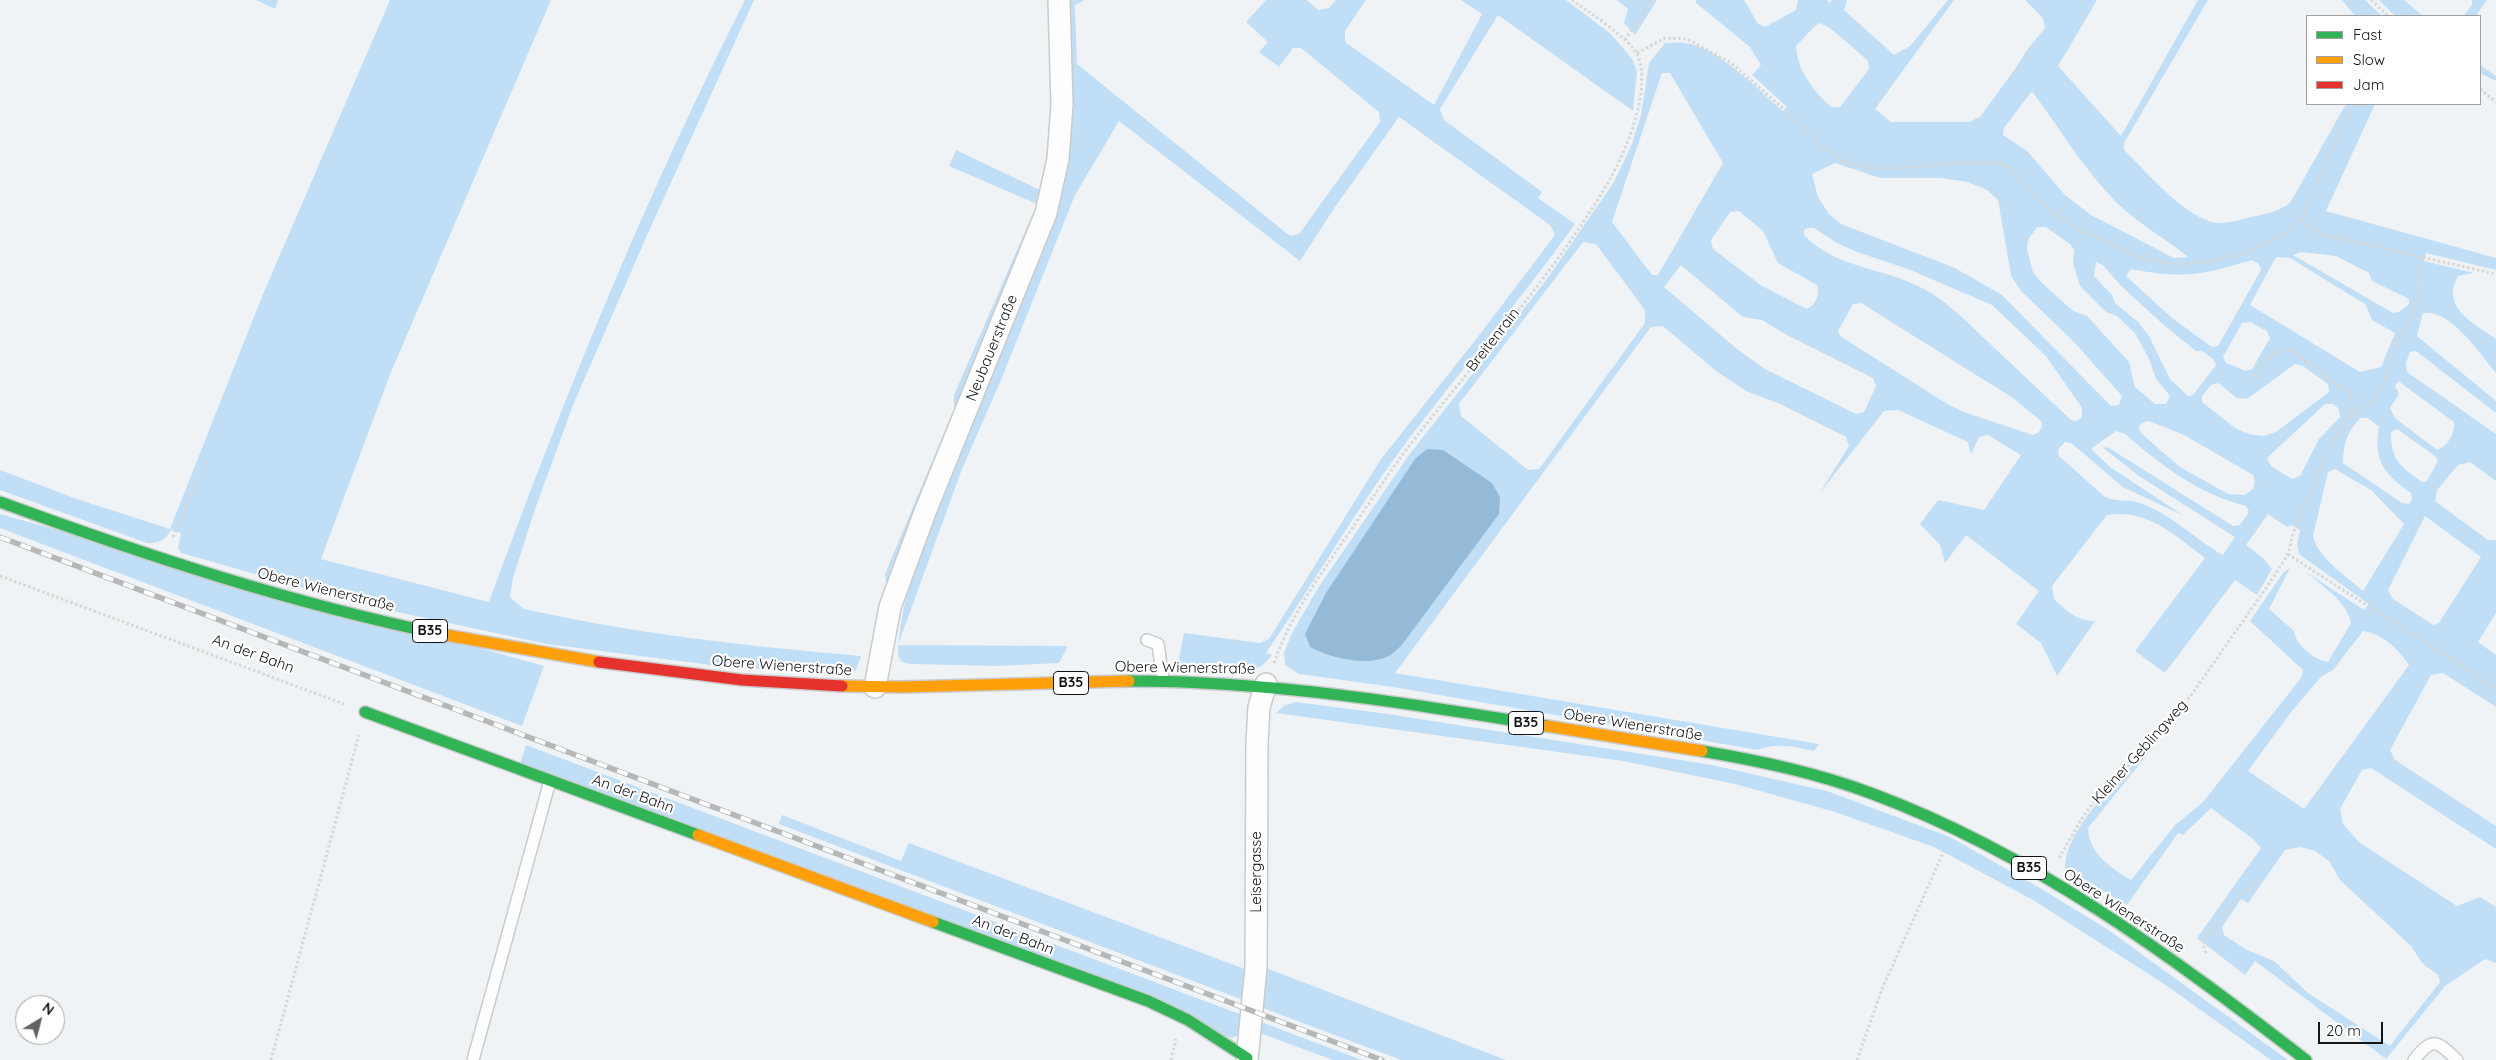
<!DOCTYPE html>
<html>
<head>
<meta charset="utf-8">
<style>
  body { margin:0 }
  #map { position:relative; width:2496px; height:1060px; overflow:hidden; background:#f0f3f5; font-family:Quicksand,sans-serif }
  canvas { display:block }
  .legend { position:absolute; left:2306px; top:15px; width:175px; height:90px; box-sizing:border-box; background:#fff; border:1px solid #a1a1a2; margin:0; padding:6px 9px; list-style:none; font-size:15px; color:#131416 }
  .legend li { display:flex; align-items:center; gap:10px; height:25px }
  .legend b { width:25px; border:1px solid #a1a1a2 }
  .north { position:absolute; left:15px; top:995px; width:50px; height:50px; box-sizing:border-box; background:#fff; border:1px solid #a1a1a2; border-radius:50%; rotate:37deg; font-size:14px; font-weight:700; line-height:20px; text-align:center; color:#131416 }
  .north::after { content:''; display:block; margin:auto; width:18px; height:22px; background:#606264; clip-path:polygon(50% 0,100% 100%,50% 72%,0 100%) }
  .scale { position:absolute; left:2318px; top:1022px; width:65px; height:22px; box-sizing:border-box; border:2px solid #131416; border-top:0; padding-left:6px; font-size:15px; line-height:18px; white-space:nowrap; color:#131416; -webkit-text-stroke:4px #fff; paint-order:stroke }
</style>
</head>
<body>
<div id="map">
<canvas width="2496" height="1060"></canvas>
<ul class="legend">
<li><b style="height:6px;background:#30b455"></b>Fast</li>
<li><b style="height:6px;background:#ff9f0a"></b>Slow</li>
<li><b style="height:6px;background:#e5322d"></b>Jam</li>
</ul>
<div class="north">N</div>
<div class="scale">20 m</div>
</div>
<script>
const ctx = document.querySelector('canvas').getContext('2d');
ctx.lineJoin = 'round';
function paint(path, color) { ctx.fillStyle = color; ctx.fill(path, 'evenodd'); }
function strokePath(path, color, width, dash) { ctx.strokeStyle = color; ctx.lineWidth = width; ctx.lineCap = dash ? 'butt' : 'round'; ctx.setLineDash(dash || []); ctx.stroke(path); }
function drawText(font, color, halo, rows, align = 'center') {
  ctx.font = font + ' Quicksand,sans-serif'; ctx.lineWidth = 4.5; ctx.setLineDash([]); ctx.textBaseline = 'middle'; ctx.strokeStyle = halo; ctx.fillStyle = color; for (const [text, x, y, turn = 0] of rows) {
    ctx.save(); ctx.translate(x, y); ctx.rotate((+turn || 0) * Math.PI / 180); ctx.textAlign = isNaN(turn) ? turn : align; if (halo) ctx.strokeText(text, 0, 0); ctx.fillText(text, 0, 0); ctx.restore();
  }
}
paint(new Path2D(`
  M 256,0 L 278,0 L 275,9 Z
  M 390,0 L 551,0 L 391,372 L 321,559 L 489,602 C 564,397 646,195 745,0 L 754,0 L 648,233 L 573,405 L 534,512 L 513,578 L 510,597 L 524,609 C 637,634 746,646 861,656 L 856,670 L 851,673 L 726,667 L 547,644 L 364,605 L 181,553 L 178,548 L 181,533 L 171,530 C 164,541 160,543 147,543 L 0,490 L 0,470 L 77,499 L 170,529 L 263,294 Z
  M 1068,0 L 1085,0 L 1075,5 L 1077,64 L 1290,236 L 1299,234 L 1380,122 L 1379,112 L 1301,48 L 1293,48 L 1279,67 L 1259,52 L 1268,42 L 1246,22 L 1266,0 L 1307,0 L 1318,10 L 1329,8 L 1336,0 L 1366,0 L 1345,31 L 1345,42 L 1434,105 L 1482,14 L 1461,0 L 1566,0 L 1611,34 L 1632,59 L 1637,71 L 1633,111 L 1498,15 L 1440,109 L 1444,120 L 1542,192 L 1538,198 L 1575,224 C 1520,301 1458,373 1402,448 C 1353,514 1312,586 1266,653 L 1272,655 L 1264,664 L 1256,669 L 1178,664 L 1184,633 L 1260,643 L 1269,639 L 1381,459 L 1477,338 L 1555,235 L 1550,225 L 1399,117 L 1335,207 L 1300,261 L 1119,121 L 1075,195 L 1001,380 L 962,469 L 898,645 L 1068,646 L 1059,663 L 998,666 L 911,664 L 902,662 L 898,656 C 899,591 934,515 956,453 C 994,348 1031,243 1069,138 L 1073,87 Z
  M 1617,0 L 1657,0 L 1635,35 L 1624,23 L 1628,9 Z
  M 1696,0 L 1744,0 L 1758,24 L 1765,27 L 1796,10 L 1798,0 L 1827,0 L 1830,3 L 1832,0 L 1847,0 L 1844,10 L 1894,55 L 1910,46 L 1948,0 L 1954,0 L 1875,109 L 1891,122 L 1969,122 L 1980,117 L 2015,69 L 2027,50 L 2045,28 L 2043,18 L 2025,0 L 2097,0 L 2058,66 L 2121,136 L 2198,0 L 2208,0 L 2124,143 L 2124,150 C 2147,172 2179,211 2209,221 C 2221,226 2239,220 2251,217 C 2265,214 2278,212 2290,203 L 2346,104 L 2375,104 L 2326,211 L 2496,258 L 2496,270 L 2426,253 L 2424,261 L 2474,273 L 2458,276 C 2440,308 2474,323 2496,339 L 2496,373 C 2481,355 2450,308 2423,313 L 2417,336 L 2496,401 L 2496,413 L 2416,351 L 2410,352 L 2406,363 L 2407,372 L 2496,434 L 2496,481 L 2470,462 L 2458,465 L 2437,490 L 2435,501 L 2488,540 L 2496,540 L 2496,613 L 2478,642 L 2496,655 L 2496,707 L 2443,673 L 2431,675 L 2390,750 L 2395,760 L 2496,826 L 2496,849 L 2371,768 L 2362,770 L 2340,809 L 2343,824 L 2360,843 L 2457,906 L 2480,897 L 2496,907 L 2496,963 L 2485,959 L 2445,986 L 2386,1059 L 2255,961 L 2245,975 L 2197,938 L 2261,848 L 2253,839 L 2211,808 L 2183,835 L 2178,833 L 2127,905 L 2065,868 C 2066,824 2129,770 2159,740 L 2088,828 C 2089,854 2111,868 2131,880 L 2175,825 L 2203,802 L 2301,678 L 2303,670 L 2250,621 L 2283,573 L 2290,568 L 2269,609 L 2294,631 C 2296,646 2315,660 2328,662 L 2351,623 C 2347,601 2322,586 2306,572 L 2364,610 L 2369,604 L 2299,554 L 2297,545 L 2300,530 L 2291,525 L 2287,527 L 2268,514 L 2246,545 L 2264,559 L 2272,569 L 2257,595 L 2235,580 L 2165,673 L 2135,651 L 2205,558 C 2176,536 2147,508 2107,515 L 2052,586 L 2054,599 C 2067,611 2077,621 2095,621 L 2057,676 L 2041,643 L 2016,624 L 2039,591 L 1966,535 L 1945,563 L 1940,545 L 1920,524 L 1938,500 L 1984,510 L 2021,455 L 1988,435 L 1979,437 L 1971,454 L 1968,442 L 1898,410 L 1884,411 L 1819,494 L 1849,446 L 1846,437 L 1778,403 L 1746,391 L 1716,371 L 1663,326 L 1651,327 L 1395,673 L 1819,744 L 1814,751 C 1796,747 1775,742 1758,750 L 1393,687 L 1299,674 L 1285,665 L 1284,653 L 1291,635 L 1318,588 L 1409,455 L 1547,279 L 1614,182 L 1632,144 L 1641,115 L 1649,63 L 1665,43 C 1672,43 1679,42 1685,43 C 1718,47 1758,90 1783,111 L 1787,107 L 1752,75 L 1761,65 L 1750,47 L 1696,3 ZM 1818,23 C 1831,25 1855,50 1868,61 L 1869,69 L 1840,107 L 1831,107 C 1814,92 1797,70 1796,46 ZM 1662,73 L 1670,73 L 1723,163 L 1658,275 L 1652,275 L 1612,222 ZM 2032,91 C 2059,128 2083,168 2115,201 C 2137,223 2165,238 2188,257 L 2174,258 L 2091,215 L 2065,195 L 2027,151 L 2003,135 L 2004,128 ZM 1835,163 L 1880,178 L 1941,178 L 1968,182 L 1987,190 L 1998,200 L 2011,276 L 2021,291 L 2074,342 L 2122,396 L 2119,405 L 2111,406 L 2002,295 L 1955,268 L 1841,224 L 1829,214 L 1818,197 L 1812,174 ZM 1739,211 L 1763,231 L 1778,263 L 1817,285 C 1820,296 1816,304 1807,309 L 1762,286 L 1713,249 L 1711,240 L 1730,212 ZM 2037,227 L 2046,227 L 2070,244 L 2074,250 L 2073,263 L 2080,286 L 2106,312 L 2117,316 L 2135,333 L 2149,359 L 2156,379 L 2170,396 L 2166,404 L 2155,404 L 2135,387 L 2129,362 L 2087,316 L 2073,311 L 2042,283 L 2033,272 L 2027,249 L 2028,240 ZM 1808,228 L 1814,228 L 1837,243 L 1857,252 L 1908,269 L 1992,305 L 2046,356 L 2082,408 L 2082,417 L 2077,421 L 2071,420 C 2043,394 2016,368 1988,342 C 1968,323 1948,302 1924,289 C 1884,267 1836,269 1804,235 L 1804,230 ZM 1583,242 L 1596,244 L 1645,310 L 1645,323 L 1539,469 L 1528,470 L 1461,416 L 1459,404 ZM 2301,252 L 2336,256 L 2369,273 L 2372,281 L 2409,299 L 2409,304 L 2399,312 L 2393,313 L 2293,255 ZM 2276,257 L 2290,258 L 2365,304 L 2372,320 L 2395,333 L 2381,367 L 2360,372 L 2250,305 ZM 2252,260 L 2259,264 L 2261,270 L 2218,346 L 2212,347 L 2172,318 L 2126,276 L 2131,269 C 2182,279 2202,275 2252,260 ZM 2096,262 L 2103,265 L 2121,286 L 2165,326 L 2196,351 L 2202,351 L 2213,359 L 2216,365 L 2193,395 L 2188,396 L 2170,379 L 2149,336 L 2138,322 L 2115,303 L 2112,295 L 2094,276 ZM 1681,265 L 1743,317 L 1762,320 L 1785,334 L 1873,378 L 1876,386 L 1864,412 L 1856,414 L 1765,369 L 1737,349 L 1664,287 ZM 1861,303 L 2013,398 L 2041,421 L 2042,427 L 2038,433 L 2033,435 L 1964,412 L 1949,405 L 1840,336 L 1838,331 L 1853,304 ZM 2250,322 L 2267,331 L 2270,338 L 2252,369 L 2246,371 L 2226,363 L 2223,357 L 2242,323 ZM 2295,364 L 2303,366 L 2328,384 L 2329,392 L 2276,432 L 2263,436 L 2249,434 L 2235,428 L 2202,402 L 2202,396 L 2211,385 L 2218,383 L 2237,398 L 2247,399 ZM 2398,381 L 2454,422 C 2455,434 2448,446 2437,450 L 2395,418 L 2390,408 L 2399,394 L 2395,386 ZM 2325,404 L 2333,404 L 2339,409 L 2340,417 L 2319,439 L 2300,476 L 2292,479 L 2271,466 L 2267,458 ZM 2360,418 L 2368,418 L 2379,427 C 2373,461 2384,474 2411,493 L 2412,499 L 2409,504 L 2402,503 L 2343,463 C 2343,444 2347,432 2360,418 ZM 2149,421 L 2184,435 L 2253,475 L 2255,482 L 2253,489 L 2245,495 L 2228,494 L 2180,467 L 2142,434 L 2138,427 L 2142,423 ZM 2397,429 L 2435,456 L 2438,461 L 2427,481 L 2422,482 C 2400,466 2391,461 2391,432 ZM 2116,431 L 2125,434 C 2162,466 2199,494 2246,506 L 2249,512 L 2240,525 L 2233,526 L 2109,448 L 2102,447 L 2139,476 L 2235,537 L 2223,555 C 2195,539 2171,514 2140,503 C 2128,499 2116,502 2105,497 L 2059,456 L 2058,450 L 2065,442 L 2071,443 L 2123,487 L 2184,516 L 2110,467 L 2091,449 ZM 2335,469 L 2371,490 L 2404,524 L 2363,591 C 2346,576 2318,558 2313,536 L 2328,472 ZM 2425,516 L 2481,557 L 2439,623 L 2433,625 L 2393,599 L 2388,590 ZM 2363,631 C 2383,634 2397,648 2409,665 L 2304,809 L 2248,771 L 2291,712 L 2321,677 L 2333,670 ZM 2301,847 L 2315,851 L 2329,861 L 2340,880 L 2411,946 L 2422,963 L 2438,975 L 2440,982 L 2390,1046 L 2308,993 L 2274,961 L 2247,950 L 2224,935 L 2222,927 L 2241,899 L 2248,903 L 2285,850 Z
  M 2342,0 L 2365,0 L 2382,16 L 2355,16 Z
  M 2379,0 L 2404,0 L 2423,16 L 2395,16 Z
  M 2472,0 L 2487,0 L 2476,16 L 2463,16 L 2472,5 Z
  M 2480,65 L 2496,76 L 2496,81 L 2480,73 Z
  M 956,150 L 1042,191 L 1039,211 L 887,590 L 885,574 L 954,409 L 954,395 L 1037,204 L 949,166 Z
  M 0,514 L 544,666 L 522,726 L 0,528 Z
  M 1296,702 L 1388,714 L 1712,765 L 1827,791 L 1950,837 L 2040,888 L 2107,929 L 2288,1060 L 2271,1060 L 2164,984 L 2033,900 L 1934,847 L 1835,812 L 1735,784 L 1623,761 L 1276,713 L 1285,705 Z
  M 526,745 L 1242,1015 L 1239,1035 L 1232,1038 L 520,764 Z
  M 782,815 L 901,861 L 909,843 L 1245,969 L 1243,1000 L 779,824 Z
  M 1266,968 L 1506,1060 L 1401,1060 L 1263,1008 Z
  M 1261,1022 L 1362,1060 L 1333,1060 L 1260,1033 Z`), '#c0dff6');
paint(new Path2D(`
  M 1427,449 L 1443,450 L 1492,483 L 1500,497 L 1499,514 L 1401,646 C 1397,649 1393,654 1389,656 C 1367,667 1330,658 1310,647 L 1305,634 L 1326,593 L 1415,459 Z`), '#94bad8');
const lane = new Path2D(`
  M 1147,640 L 1158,644 L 1163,681
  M 473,1060 L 550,781
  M 2414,1060 C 2433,1036 2437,1041 2457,1060`);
const street = new Path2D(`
  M 875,687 L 890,607 L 925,512 L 1046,213 L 1058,159 L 1062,105 L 1059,0
  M 1247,1060 L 1256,968 L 1257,743 L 1259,707 L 1266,684`);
const fast = new Path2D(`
  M 0,502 C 144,555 290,603 440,634
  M 1129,681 C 1270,681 1408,703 1547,726
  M 365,712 L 698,835
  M 1702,751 C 1760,761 1818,773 1873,794 C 2034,854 2171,956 2306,1060
  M 933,922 L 1148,1001 L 1188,1020 L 1247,1058`);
const slow = new Path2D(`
  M 440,634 L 599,662
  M 842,686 L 903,687 L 1129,681
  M 1547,726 L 1702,751
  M 698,835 L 933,922`);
const jam = new Path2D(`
  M 599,662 L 742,680 L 842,686`);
strokePath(lane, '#c9cbcc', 14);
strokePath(street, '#c9cbcc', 24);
strokePath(fast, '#c9cbcc', 14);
strokePath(slow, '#c9cbcc', 14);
strokePath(jam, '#c9cbcc', 14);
strokePath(new Path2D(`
  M 2371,0 L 2388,16
  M 1625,40 L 1651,0
  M 1637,53 L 1665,38 L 1687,39 L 1731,63 L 1785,110 L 1818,143 L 1839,159 L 1863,167 L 1890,169 L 1960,163 L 1999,163 L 2008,166 L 2046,207 L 2074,227 L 2144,259 L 2175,264 L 2205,262 L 2244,254 L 2286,233 L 2302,219 L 2311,194 L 2354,104
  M 2480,89 L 2496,102
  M 2302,219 L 2307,227 L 2317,233 L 2496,274
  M 2349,418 L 2377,397 L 2384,385 L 2397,343 L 2419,298 L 2422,257
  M 173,537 L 208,459
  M 2288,554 C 2356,600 2428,641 2496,689
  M 0,576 L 344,704
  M 1274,663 C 1291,614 1322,572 1351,530 C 1369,503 1387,476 1406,450 C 1474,362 1552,278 1609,181 C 1626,151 1653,88 1637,54 C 1630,39 1587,11 1572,0
  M 2059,858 L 2084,815 L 2101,793 L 2156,737 L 2192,694 L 2273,578 L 2288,554 L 2295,527 L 2335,439 L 2348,419 L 2352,406 L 2350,394 L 2292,351 C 2274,345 2262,366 2250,378
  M 2206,953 L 2203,944 C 2218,917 2236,896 2262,879
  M 271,1060 L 359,735
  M 1171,1060 L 1176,1039
  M 1857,1060 L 1882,989 L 1944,851`), '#d6d7d7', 3, [2.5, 2.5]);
strokePath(lane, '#fdfdfe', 11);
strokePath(street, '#fdfdfe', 21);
strokePath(fast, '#30b455', 11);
strokePath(slow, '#ff9f0a', 11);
strokePath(jam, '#e5322d', 11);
const rail = new Path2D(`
  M 0,537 L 1382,1060`);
strokePath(rail, '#b6b7b7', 5.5);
strokePath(rail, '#fff', 4, [11]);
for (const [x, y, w] of [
  [430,631,35],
  [1071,683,35],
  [1526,723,35],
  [2029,868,35]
]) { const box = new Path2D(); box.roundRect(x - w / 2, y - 11.5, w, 23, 4); ctx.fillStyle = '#fff'; ctx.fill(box); strokePath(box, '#131416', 1); }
drawText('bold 14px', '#131416', null, [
  ["B35",430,631],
  ["B35",1071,683],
  ["B35",1526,723],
  ["B35",2029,868]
]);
drawText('15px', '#131416', '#fff', [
  ["Breitenrain",1493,340,-52],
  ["Neubauerstraße",992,348,-68],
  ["Obere Wienerstraße",326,590,14],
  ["An der Bahn",253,654,20],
  ["Obere Wienerstraße",782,666,4],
  ["Obere Wienerstraße",1185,668,1],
  ["Obere Wienerstraße",1633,725,9],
  ["Kleiner Geblingweg",2140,752,-48],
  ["An der Bahn",633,794,20],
  ["Leisergasse",1256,872,-90],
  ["Obere Wienerstraße",2124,911,33],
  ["An der Bahn",1013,935,21]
]);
</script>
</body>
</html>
